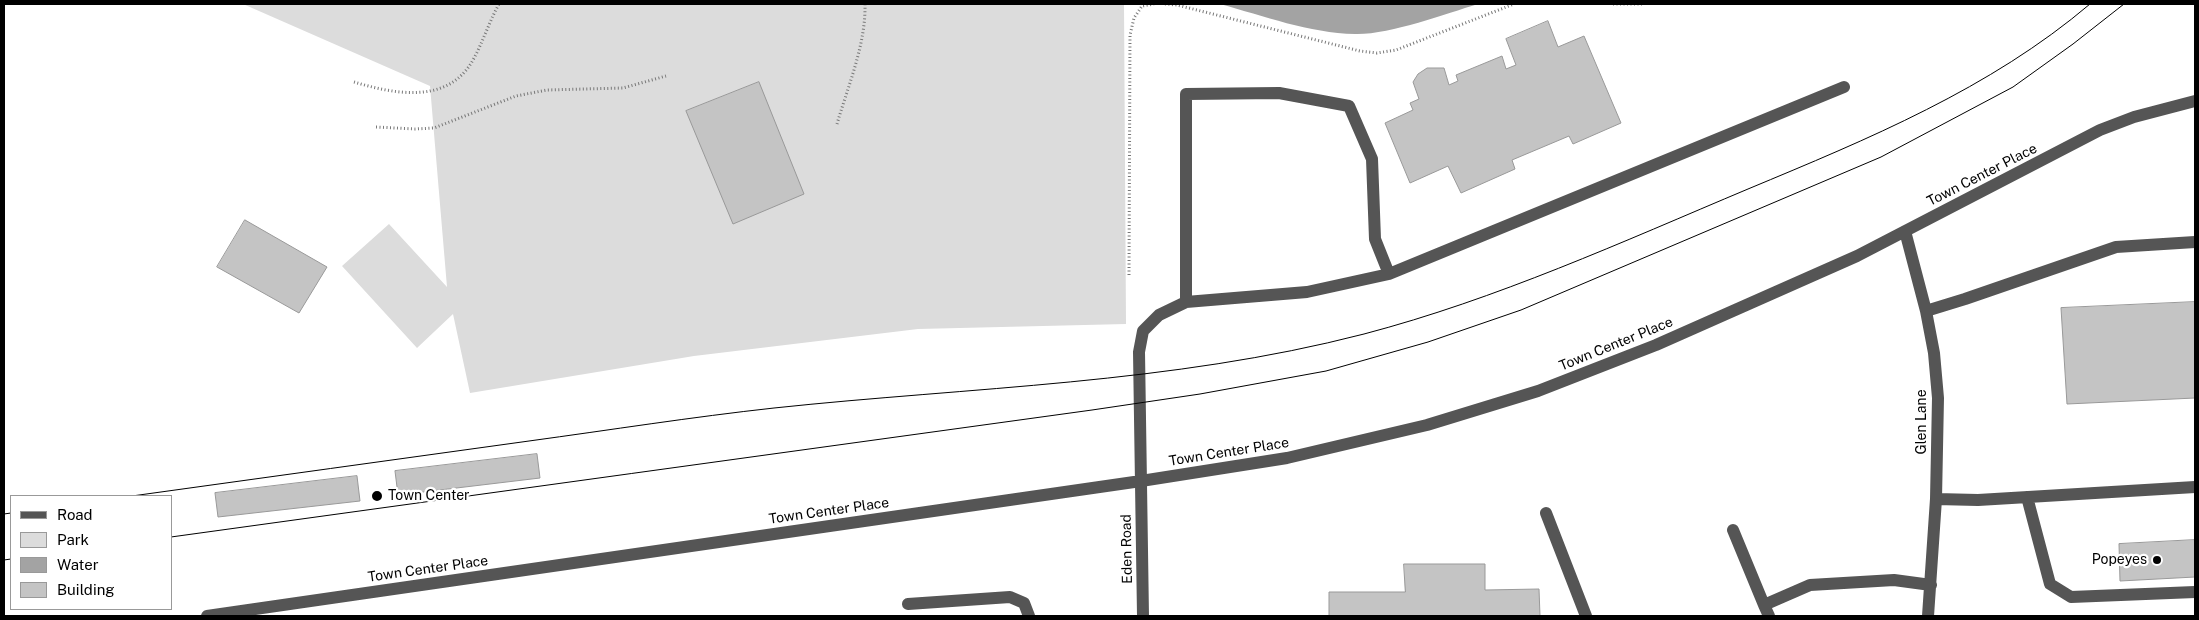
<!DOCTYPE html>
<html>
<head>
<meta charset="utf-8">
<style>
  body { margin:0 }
  #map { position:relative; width:2199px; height:620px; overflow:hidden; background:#fff; font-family:"Public Sans",sans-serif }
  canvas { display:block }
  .frame { position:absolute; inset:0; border:5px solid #000; pointer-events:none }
  .legend { position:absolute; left:10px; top:495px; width:162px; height:115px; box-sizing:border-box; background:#fff; border:1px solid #999; margin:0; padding:6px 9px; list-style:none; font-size:15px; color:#000 }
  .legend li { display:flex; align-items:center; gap:10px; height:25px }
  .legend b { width:25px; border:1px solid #999 }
</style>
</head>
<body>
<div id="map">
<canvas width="2199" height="620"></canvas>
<div class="frame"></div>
<ul class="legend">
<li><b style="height:6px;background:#555"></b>Road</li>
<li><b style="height:14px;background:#dcdcdc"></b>Park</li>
<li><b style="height:14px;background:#a3a3a3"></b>Water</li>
<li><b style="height:14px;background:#c4c4c4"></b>Building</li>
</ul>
</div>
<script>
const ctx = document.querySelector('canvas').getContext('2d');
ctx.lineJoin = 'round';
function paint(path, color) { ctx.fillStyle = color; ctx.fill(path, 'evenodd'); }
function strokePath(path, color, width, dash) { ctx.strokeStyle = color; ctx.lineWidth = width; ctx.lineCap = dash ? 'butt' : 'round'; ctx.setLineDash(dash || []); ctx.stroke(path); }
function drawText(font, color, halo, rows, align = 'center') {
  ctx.font = font + ' "Public Sans",sans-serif'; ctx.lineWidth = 4.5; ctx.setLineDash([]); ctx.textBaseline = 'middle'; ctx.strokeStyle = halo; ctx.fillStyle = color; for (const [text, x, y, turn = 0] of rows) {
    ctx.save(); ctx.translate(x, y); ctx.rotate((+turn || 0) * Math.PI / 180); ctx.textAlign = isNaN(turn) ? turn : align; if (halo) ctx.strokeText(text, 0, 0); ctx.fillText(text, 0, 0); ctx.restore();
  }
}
paint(new Path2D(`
  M 243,4 L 1124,4 L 1126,324 L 918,329 L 694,356 L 470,393 L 453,314 L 417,348 L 342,266 L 389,224 L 447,287 L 430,86 Z`), '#dcdcdc');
paint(new Path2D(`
  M 1220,4 L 1478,4 C 1445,14 1389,35 1355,34 C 1309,33 1264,16 1220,4 Z`), '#a3a3a3');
const building = new Path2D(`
  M 1548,21 L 1558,47 L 1584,36 L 1621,123 L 1573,144 L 1569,136 L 1512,160 L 1515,169 L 1461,193 L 1448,166 L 1410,183 L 1385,123 L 1413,110 L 1410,103 L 1419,99 L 1413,82 L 1418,74 L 1427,68 L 1444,68 L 1449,85 L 1458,81 L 1456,75 L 1502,56 L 1506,69 L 1516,65 L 1506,39 Z
  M 759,82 L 804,194 L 733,224 L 686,111 Z
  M 245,220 L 327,267 L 299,313 L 217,267 Z
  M 2195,302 L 2195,398 L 2067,404 L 2061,308 Z
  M 537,454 L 540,478 L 398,495 L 395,471 Z
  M 357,476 L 360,501 L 218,517 L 215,493 Z
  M 2195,540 L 2195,577 L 2120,581 L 2119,544 Z
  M 1404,564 L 1485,564 L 1485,590 L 1539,589 L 1540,616 L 1329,616 L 1329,592 L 1405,592 Z`);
paint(building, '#c4c4c4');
strokePath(building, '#999', 1);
strokePath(new Path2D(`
  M 1165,4 L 1177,5 L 1360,51 L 1377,53 L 1396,50 L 1514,4
  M 1613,4 L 1642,4
  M 354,82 C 394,94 448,105 473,60 C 483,42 489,22 499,4
  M 837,124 C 848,86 866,44 865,4
  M 376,127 L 415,129 L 434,128 L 516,96 L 547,90 L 623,88 L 666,76
  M 1129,275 L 1130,35 L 1134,18 L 1142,6 L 1154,4`), '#777', 3, [1, 2.5]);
strokePath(new Path2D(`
  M 1905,231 L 1926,311 L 1934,353 L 1938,398 L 1936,499 L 1928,616
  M 1389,274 L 1375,239 L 1372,159 L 1349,106 L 1279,93 L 1186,94 L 1186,302 L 1307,292 L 1389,274 L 1844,87
  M 1926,311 L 1965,299 L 2116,247 L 2195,242
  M 2027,497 L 2050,584 L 2071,597 L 2195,592
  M 1936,499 L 1978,500 L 2195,487
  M 1546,513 L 1586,616
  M 1733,530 L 1764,605
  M 908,604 L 1010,597 L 1024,603 L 1029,616
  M 207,616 L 1141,481 L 1287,458 L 1427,425 L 1538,391 L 1656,345 L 1857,256 L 2100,130 L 2134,117 L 2195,101
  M 1143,616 L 1139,352 L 1143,331 L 1159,315 L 1186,302
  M 1769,616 L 1764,605 L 1810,585 L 1894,580 L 1931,585`), '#555', 12);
strokePath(new Path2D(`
  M 132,496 C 264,478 397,459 529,441 C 610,430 692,417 774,408 C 971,387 1171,384 1364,334 C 1497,299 1622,242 1748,189 C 1868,139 1990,89 2090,4
  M 4,514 L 11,513
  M 171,537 L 1092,410 L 1200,394 L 1326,371 L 1428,342 L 1521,310 L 1881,157 L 2013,87 L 2073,44 L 2124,4
  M 4,560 L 11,559`), '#000', 1);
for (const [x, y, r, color] of [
  [377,496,6,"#000"],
  [2157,560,5,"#000"]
]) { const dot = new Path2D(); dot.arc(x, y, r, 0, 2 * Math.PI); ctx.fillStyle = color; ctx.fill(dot); strokePath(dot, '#fff', 2); }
drawText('14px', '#000', '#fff', [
  ["Town Center Place",1982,175,-27],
  ["Town Center Place",1616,344,-22],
  ["Glen Lane",1922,422,-90],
  ["Town Center Place",1229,452,-9],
  ["Town Center Place",829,511,-8],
  ["Eden Road",1127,549,-91],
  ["Town Center Place",428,569,-8]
]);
drawText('14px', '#000', '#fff', [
  ["Town Center",388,496],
  ["Popeyes",2147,560,"right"]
], 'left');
</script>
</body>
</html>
